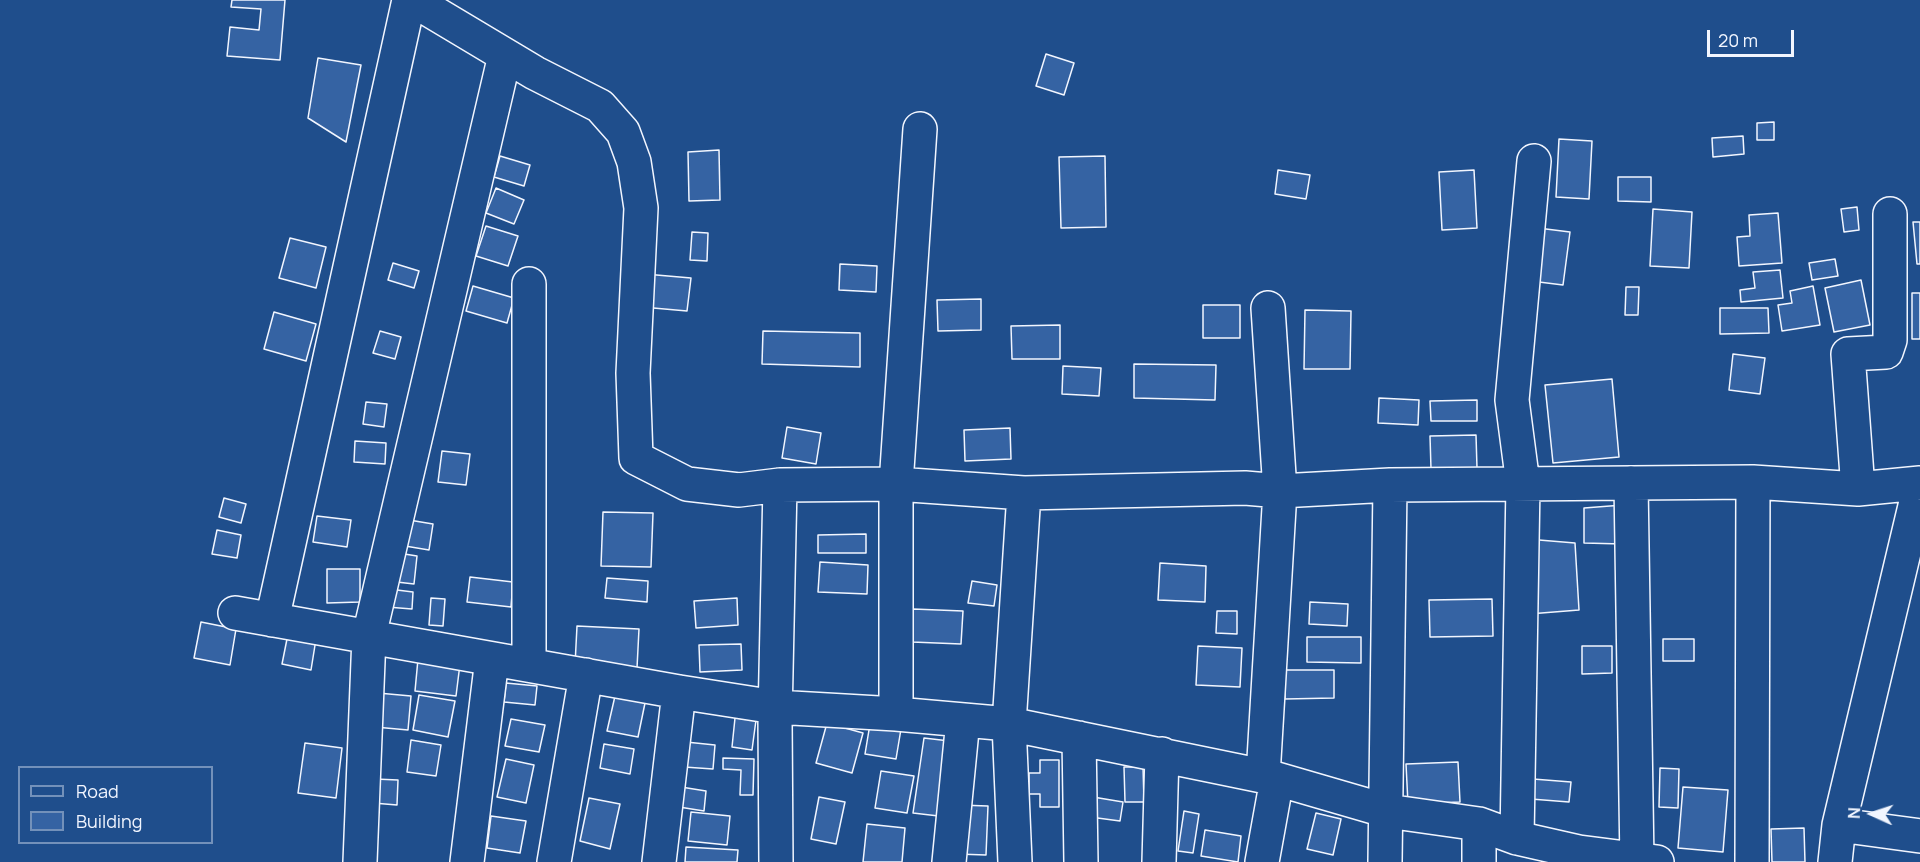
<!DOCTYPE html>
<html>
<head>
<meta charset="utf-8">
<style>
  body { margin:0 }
  #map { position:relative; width:1920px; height:862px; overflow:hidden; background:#1f4e8c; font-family:Manrope,sans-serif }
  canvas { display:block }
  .legend { position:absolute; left:18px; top:766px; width:195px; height:78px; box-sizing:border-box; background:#1f4e8c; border:2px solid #7391ba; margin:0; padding:8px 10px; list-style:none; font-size:18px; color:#f2f6ff }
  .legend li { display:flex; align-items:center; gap:12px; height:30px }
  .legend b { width:30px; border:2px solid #7391ba }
  .north { position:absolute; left:1842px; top:784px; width:60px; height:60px; -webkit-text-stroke:4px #1f4e8c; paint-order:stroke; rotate:273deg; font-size:16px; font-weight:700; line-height:24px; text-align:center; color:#f2f6ff }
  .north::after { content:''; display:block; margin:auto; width:21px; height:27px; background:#f2f6ff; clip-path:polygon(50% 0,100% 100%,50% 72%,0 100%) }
  .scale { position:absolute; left:1707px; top:30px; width:87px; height:27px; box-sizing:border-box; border:3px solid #f2f6ff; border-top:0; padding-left:8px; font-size:18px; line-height:21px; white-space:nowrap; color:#f2f6ff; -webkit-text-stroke:4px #1f4e8c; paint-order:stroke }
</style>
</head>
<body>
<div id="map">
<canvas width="1920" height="862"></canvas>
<ul class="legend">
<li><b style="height:8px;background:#1f4e8c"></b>Road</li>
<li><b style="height:16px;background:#3563a3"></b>Building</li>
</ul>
<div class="north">N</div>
<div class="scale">20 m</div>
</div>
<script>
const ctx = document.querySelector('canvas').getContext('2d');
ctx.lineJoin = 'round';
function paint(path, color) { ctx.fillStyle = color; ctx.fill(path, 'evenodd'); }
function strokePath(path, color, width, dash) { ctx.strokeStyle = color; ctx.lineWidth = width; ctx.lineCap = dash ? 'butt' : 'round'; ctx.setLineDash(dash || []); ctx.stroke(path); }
const building = new Path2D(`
  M 232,0 L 285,0 L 280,60 L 227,56 L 230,27 L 259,30 L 261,9 L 231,7 Z
  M 1046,54 L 1074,63 L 1064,95 L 1036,86 Z
  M 318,58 L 361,65 L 346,142 L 308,118 Z
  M 1774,122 L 1774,140 L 1757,140 L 1757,123 Z
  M 1743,136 L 1744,154 L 1713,157 L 1712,138 Z
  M 1559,139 L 1592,141 L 1589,199 L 1556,197 Z
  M 719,150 L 720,200 L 689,201 L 688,152 Z
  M 500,156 L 530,165 L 524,186 L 494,177 Z
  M 1105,156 L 1106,227 L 1061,228 L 1059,157 Z
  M 1278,170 L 1310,175 L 1306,199 L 1275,194 Z
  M 1474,170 L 1477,228 L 1442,230 L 1439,172 Z
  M 1618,177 L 1651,177 L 1651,202 L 1618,201 Z
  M 496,188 L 524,200 L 514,224 L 486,213 Z
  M 1857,207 L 1859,230 L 1844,232 L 1841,209 Z
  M 1653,209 L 1692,212 L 1689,268 L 1650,266 Z
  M 1778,213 L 1782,263 L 1739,266 L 1737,237 L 1750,236 L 1749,215 Z
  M 1913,222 L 1920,222 L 1920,264 L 1917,264 Z
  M 486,226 L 518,236 L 508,266 L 476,256 Z
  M 1538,228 L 1570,232 L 1563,285 L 1531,281 Z
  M 692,232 L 708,233 L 707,261 L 690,260 Z
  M 290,238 L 326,247 L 316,288 L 279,278 Z
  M 1835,259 L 1838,276 L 1812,280 L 1809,263 Z
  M 393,263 L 419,271 L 414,288 L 388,280 Z
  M 840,264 L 877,266 L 876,292 L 839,290 Z
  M 1780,270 L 1783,298 L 1741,302 L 1740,290 L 1755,288 L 1753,272 Z
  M 645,274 L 691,278 L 687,311 L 642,307 Z
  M 1861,280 L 1870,325 L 1834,332 L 1825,288 Z
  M 473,286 L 514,298 L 507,323 L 466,311 Z
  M 1813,286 L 1820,325 L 1782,331 L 1778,305 L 1792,303 L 1790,291 Z
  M 1626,287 L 1639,287 L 1638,315 L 1625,315 Z
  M 1912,293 L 1920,293 L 1920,339 L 1912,339 Z
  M 981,299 L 981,330 L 938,331 L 937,300 Z
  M 1203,305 L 1240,305 L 1240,338 L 1203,338 Z
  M 1720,308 L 1768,308 L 1769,333 L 1720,334 Z
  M 1305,310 L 1351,311 L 1350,369 L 1304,369 Z
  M 274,312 L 316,324 L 306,361 L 264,349 Z
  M 1060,325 L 1060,359 L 1012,359 L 1011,326 Z
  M 380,331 L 401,337 L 395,359 L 373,353 Z
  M 763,331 L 860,333 L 860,367 L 762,364 Z
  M 1733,354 L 1765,358 L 1760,394 L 1729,390 Z
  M 1134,364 L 1216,365 L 1215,400 L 1134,398 Z
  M 1063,366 L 1101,368 L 1099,396 L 1062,394 Z
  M 1612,379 L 1619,457 L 1553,463 L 1545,385 Z
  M 1379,398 L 1419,400 L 1418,425 L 1378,423 Z
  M 1477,400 L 1477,421 L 1431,421 L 1430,401 Z
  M 366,402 L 387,404 L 384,427 L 363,424 Z
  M 787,427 L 821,433 L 816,464 L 782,458 Z
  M 1010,428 L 1011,459 L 965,461 L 964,430 Z
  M 1476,435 L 1477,468 L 1431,469 L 1430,436 Z
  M 355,441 L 386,443 L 385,464 L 354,462 Z
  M 442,451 L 470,454 L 466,485 L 438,482 Z
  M 224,498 L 246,504 L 241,523 L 219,517 Z
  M 1623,505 L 1622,544 L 1584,543 L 1584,508 Z
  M 603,512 L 653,513 L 651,567 L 601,566 Z
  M 317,516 L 351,520 L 347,547 L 313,542 Z
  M 409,520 L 433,524 L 429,550 L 405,546 Z
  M 217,530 L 241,535 L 237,558 L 212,554 Z
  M 866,534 L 866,553 L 818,553 L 818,535 Z
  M 1527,539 L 1575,543 L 1579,610 L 1529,614 Z
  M 392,552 L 417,556 L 414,584 L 388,581 Z
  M 820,562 L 868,565 L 867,594 L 818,592 Z
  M 1160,563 L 1206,566 L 1205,602 L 1158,600 Z
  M 327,569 L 360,569 L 360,602 L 327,603 Z
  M 470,577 L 513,582 L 511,607 L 467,602 Z
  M 607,578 L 648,581 L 647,602 L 605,598 Z
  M 972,581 L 997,585 L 994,606 L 968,603 Z
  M 389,589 L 413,592 L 412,609 L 387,607 Z
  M 431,598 L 445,599 L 443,626 L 429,625 Z
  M 737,598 L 738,625 L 696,628 L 694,601 Z
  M 1492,599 L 1493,636 L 1430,637 L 1429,600 Z
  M 1310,602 L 1348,604 L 1347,626 L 1309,624 Z
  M 913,609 L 963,611 L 961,644 L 912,642 Z
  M 1217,611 L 1237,611 L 1237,634 L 1216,633 Z
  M 201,622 L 236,629 L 230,665 L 194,658 Z
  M 577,626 L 639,629 L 637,668 L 575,665 Z
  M 288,634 L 316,639 L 311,670 L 282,664 Z
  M 1307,637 L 1361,637 L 1361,663 L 1307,662 Z
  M 1663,639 L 1694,639 L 1694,661 L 1663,661 Z
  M 741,644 L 742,670 L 700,672 L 699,645 Z
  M 1198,646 L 1242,648 L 1240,687 L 1196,685 Z
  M 1582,646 L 1612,646 L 1612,673 L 1582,674 Z
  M 418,659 L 460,664 L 456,696 L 415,691 Z
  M 1285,670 L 1334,670 L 1334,698 L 1285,699 Z
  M 506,683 L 537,686 L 535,705 L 504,702 Z
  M 378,693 L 411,696 L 408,730 L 375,727 Z
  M 419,695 L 455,701 L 448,737 L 413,730 Z
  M 615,696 L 645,703 L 638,737 L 607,731 Z
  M 735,718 L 756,720 L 752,750 L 732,747 Z
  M 511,719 L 545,725 L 539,752 L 505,746 Z
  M 827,723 L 863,733 L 852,773 L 816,763 Z
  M 870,724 L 901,729 L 896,759 L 865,754 Z
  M 924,738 L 958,742 L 947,817 L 913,813 Z
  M 411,740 L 441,745 L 436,776 L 407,772 Z
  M 686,742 L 715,745 L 713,769 L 684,767 Z
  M 305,743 L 342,748 L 336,798 L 298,793 Z
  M 604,744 L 634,749 L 630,774 L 600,768 Z
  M 723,758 L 754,759 L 753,795 L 740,795 L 741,770 L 723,769 Z
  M 506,759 L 534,765 L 526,803 L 497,797 Z
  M 1040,760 L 1059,760 L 1059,807 L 1040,807 L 1040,794 L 1029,794 L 1029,773 L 1040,773 Z
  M 1458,762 L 1460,802 L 1408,804 L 1406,764 Z
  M 1124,767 L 1143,767 L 1144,802 L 1125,802 Z
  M 1660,768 L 1679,769 L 1678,808 L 1659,807 Z
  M 881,771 L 914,776 L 907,813 L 875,808 Z
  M 375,779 L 398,780 L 397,805 L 373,803 Z
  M 1533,779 L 1571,782 L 1569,802 L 1531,799 Z
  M 681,787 L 706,791 L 704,811 L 679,807 Z
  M 1683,787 L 1728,790 L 1723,852 L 1678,848 Z
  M 819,797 L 845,802 L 836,844 L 811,839 Z
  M 1093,797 L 1123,802 L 1120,821 L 1090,817 Z
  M 589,798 L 620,804 L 610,849 L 580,841 Z
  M 959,805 L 988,806 L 986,855 L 957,854 Z
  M 1184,811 L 1199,814 L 1193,853 L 1178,851 Z
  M 691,812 L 730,816 L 727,845 L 688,841 Z
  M 1316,813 L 1341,819 L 1333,855 L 1307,849 Z
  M 491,816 L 526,821 L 520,853 L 487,848 Z
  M 867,824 L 905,828 L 902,862 L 863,862 Z
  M 1804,828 L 1805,862 L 1772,862 L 1771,829 Z
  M 1205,830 L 1241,836 L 1238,862 L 1201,856 Z
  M 686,847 L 738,850 L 737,862 L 685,862 Z`);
paint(building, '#3563a3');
strokePath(building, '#f2f6ff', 1.5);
const minor = new Path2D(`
  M 413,0 L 535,73 L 600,106 L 623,132 L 634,162 L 641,208 L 633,373 L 636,458 L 687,484 L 739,490 L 780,485 L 896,484 L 1024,493 L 1245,488 L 1280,491 L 1390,485 L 1753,482 L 1858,489 L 1920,483
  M 529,284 L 529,665
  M 1631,483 L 1637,862
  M 1858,489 L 1848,354 L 1886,352 L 1890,340 L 1890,214
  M 235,613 L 679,692 L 775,707 L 896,714 L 1009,724 L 1277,779 L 1387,811 L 1479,824 L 1517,838 L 1579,852 L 1657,862
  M 272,620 L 409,0
  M 896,714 L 896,484 L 920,129
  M 1079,738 L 1081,862
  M 1263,776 L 1280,491 L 1268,308
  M 1479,824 L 1479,862
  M 1839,825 L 1920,836
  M 1517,838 L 1523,484 L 1512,400 L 1534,161
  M 360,862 L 369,636 L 505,55
  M 467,862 L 492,659
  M 554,862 L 586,675
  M 659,862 L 679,692
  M 776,862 L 775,718 L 780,485
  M 949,862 L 963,720
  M 1015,862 L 1009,724 L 1024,493
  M 1159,862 L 1162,754
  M 1262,862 L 1277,779
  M 1385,862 L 1390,485
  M 1752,862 L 1753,482
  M 1835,862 L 1839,825 L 1920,485`);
strokePath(minor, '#f2f6ff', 36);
strokePath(minor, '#1f4e8c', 33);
</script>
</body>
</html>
